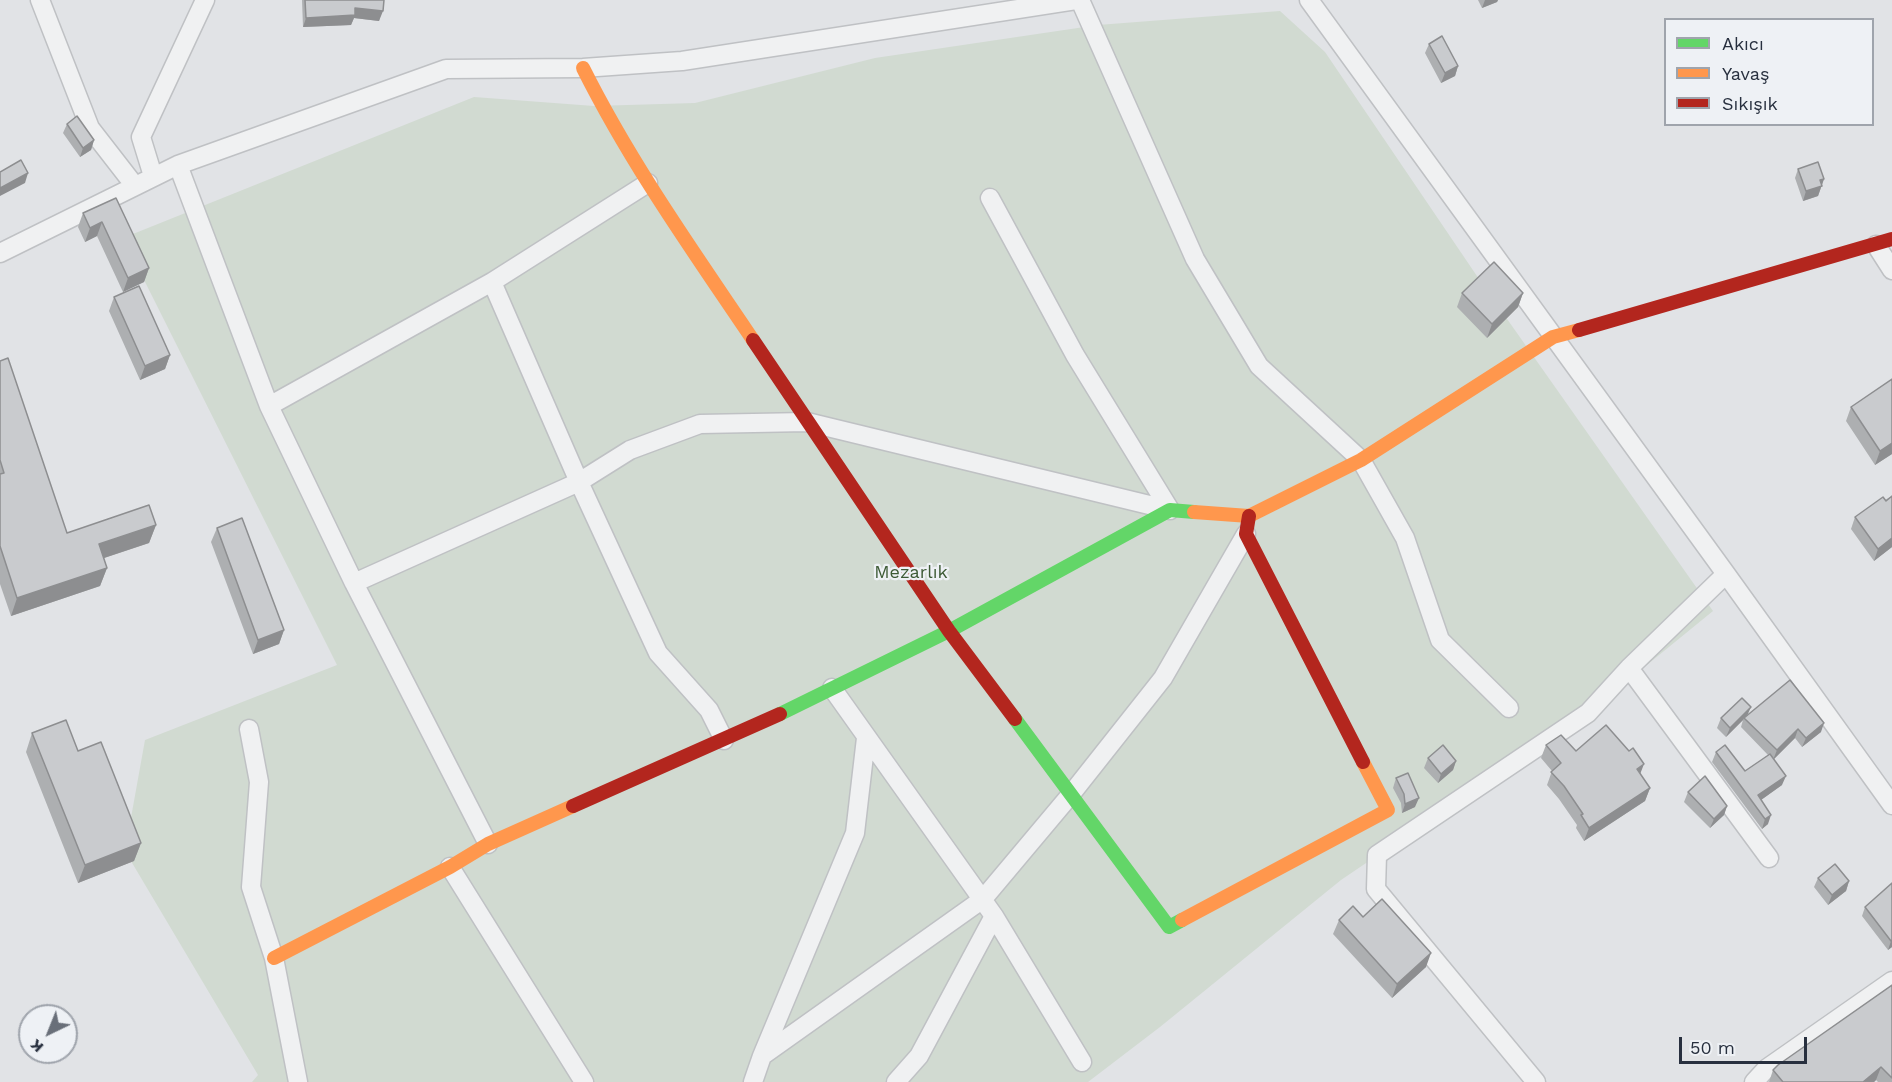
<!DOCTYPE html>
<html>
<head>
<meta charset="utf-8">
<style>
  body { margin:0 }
  #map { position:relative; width:1892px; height:1082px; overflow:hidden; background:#e1e3e6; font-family:"Work Sans",sans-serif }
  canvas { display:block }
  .legend { position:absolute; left:1664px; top:18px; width:210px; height:108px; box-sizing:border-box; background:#eef1f5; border:2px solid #9fa4ac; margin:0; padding:8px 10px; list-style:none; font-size:18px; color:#28303f }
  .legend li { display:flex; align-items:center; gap:12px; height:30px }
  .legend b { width:30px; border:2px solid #9fa4ac }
  .north { position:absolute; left:18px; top:1004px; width:60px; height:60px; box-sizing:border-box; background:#eef1f5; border:2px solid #9fa4ac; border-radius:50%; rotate:223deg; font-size:16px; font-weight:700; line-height:24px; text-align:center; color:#28303f }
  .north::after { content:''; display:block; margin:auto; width:21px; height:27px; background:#696f79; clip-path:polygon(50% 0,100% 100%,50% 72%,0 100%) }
  .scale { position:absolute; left:1679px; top:1037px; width:128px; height:27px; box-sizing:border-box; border:3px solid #28303f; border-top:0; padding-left:8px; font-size:18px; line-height:21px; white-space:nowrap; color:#28303f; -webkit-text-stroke:4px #eef1f5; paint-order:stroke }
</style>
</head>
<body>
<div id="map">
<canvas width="1892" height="1082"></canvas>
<ul class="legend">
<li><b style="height:8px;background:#63d668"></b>Akıcı</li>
<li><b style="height:8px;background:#ff974d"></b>Yavaş</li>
<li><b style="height:8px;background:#b3261e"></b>Sıkışık</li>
</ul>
<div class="north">K</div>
<div class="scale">50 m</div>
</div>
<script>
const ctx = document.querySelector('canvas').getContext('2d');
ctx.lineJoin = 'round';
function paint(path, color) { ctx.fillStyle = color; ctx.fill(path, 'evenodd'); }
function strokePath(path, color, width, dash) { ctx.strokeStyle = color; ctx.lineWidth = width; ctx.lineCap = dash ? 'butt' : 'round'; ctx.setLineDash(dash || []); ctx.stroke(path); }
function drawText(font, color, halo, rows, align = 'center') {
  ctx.font = font + ' "Work Sans",sans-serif'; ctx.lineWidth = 4.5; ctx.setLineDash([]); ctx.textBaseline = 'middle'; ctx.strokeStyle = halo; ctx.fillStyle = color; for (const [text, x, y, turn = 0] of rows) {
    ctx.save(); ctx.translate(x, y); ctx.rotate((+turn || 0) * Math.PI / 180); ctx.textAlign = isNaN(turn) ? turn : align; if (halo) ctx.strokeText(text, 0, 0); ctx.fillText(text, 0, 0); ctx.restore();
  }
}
paint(new Path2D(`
  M 1280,11 L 1325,52 L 1481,282 L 1713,611 L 1588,713 L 1341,880 L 1160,1027 L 1088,1082 L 252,1082 L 258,1075 L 125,851 L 145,740 L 337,665 L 123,238 L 474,97 L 594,106 L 695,103 L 875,58 L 1098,25 Z`), '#d1dad1');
const street = new Path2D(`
  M 40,0 L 90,128 L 135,186
  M 1080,0 L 1195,259 L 1259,366 L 1361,460 L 1405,538 L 1440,640 L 1509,708
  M 1309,0 L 1726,574 L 1892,805
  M 178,165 L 269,406 L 354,583 L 488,844
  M 153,176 L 141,137 L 205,0
  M 990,198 L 1075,355 L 1170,510
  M 1876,245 L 1892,270
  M 0,253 L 178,165 L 446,69 L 583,68 L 682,61 L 1076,0
  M 492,282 L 579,482 L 658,653 L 709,710 L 724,740
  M 269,406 L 492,282 L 648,183
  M 354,583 L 579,482 L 630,450 L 700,424 L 807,422 L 1170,510
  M 1629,668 L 1769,858
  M 832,688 L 994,916 L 1082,1062
  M 249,729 L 259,782 L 251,887 L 274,958 L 298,1082
  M 450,867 L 584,1082
  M 762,1056 L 983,899 L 1072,793 L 1163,678 L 1246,534
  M 753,1082 L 762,1056 L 855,833 L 866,738
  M 896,1082 L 919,1056 L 994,916
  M 1536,1082 L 1376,889 L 1377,855 L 1588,713 L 1629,668 L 1726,574
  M 1754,1082 L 1766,1069 L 1892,981`);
strokePath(street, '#bfc1c4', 21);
strokePath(street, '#f0f1f2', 18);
strokePath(new Path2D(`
  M 780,714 L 949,631 L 1170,510 L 1194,512
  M 1015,719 L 1169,927 L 1182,920`), '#63d668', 14);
strokePath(new Path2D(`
  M 583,68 C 631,164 693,251 753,340
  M 1194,512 L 1249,516 L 1361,460 L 1553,337 L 1579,330
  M 1182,920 L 1388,810 L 1363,762
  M 274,958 L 450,867 L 488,844 L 573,806`), '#ff974d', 14);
strokePath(new Path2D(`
  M 1579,330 L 1892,239
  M 753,340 L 949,631 L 1015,719
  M 1249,516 L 1246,534 L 1363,762
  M 573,806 L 780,714`), '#b3261e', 14);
paint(new Path2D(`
  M 302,0 L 384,0 L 379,21 L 354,18 L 351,25 L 303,27 Z
  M 1478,0 L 1498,0 L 1497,2 L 1482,8 Z
  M 1429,44 L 1458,66 L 1455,76 L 1441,83 L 1425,53 Z
  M 67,124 L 94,140 L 91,150 L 80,157 L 63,133 Z
  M 1798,169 L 1824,179 L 1818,196 L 1803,201 L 1795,178 Z
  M 116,198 L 149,268 L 144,282 L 123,292 L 97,236 L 85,242 L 78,227 L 83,213 Z
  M 1462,293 L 1523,293 L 1518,307 L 1487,338 L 1457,307 Z
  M 114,297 L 170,355 L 165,369 L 140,380 L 109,311 Z
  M 0,361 L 67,533 L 156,525 L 149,543 L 104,558 L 107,568 L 100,586 L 11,616 L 0,584 Z
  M 1851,407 L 1892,454 L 1875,465 L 1846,421 Z
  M 1892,496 L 1892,547 L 1874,561 L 1851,529 L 1855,517 Z
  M 217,528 L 284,630 L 279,644 L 253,654 L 211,542 Z
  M 1748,715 L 1821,732 L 1802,747 L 1795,738 L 1774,759 L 1782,785 L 1761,800 L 1768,824 L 1762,829 L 1712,762 L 1716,752 L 1745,771 L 1768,755 L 1741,727 L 1743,720 L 1726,737 L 1717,728 L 1721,718 Z
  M 32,733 L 78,751 L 141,843 L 134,861 L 78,883 L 26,752 Z
  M 1546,745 L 1576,751 L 1640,774 L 1650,788 L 1645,801 L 1584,841 L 1576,828 L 1577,825 L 1559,799 L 1547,785 L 1552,771 L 1541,758 Z
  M 1428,758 L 1456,761 L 1453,770 L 1438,783 L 1424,768 Z
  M 1396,778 L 1415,807 L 1402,813 L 1401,803 L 1393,788 Z
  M 1688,792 L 1727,806 L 1724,815 L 1710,828 L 1684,802 Z
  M 1818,878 L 1849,881 L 1846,891 L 1828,905 L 1814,887 Z
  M 1892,883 L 1892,947 L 1888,950 L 1862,916 L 1865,907 Z
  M 1363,917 L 1426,967 L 1392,998 L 1333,934 L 1339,920 Z
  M 1892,985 L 1892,1082 L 1878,1082 L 1876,1080 L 1874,1082 L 1769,1082 L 1773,1070 Z`), '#adafb1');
paint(new Path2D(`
  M 1485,0 L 1498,0 L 1497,2 L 1482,8 Z
  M 355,8 L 383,11 L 379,21 L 354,18 L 351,25 L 303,27 L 306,18 Z
  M 1458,66 L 1455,76 L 1441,83 L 1445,73 Z
  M 94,140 L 91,150 L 80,157 L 83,148 Z
  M 28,173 L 25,183 L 0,196 L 0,188 Z
  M 1824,179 L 1818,196 L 1803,201 L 1806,191 L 1820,180 Z
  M 102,222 L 97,236 L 85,242 L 90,228 Z
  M 149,268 L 144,282 L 123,292 L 128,278 Z
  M 1523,293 L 1518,307 L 1487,338 L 1492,324 Z
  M 170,355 L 165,369 L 140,380 L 145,366 Z
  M 1892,443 L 1892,454 L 1875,465 L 1880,451 Z
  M 156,525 L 149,543 L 92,562 L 99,544 Z
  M 1892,538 L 1892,547 L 1874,561 L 1878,549 Z
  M 107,568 L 100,586 L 11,616 L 17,598 Z
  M 284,630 L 279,644 L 253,654 L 258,640 Z
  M 1751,707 L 1747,716 L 1744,718 L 1743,720 L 1726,737 L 1730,728 Z
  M 1824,723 L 1821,732 L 1802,747 L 1806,738 Z
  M 1798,729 L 1795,738 L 1773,760 L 1777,750 Z
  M 1456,761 L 1453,770 L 1438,783 L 1441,774 Z
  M 1644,764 L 1639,777 L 1637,769 Z
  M 1786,776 L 1782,785 L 1754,805 L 1758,795 Z
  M 1650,788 L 1645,801 L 1584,841 L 1589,828 Z
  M 1419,798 L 1415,807 L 1402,813 L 1405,804 Z
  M 1727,806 L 1724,815 L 1710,828 L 1714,819 Z
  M 1771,815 L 1768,824 L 1762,829 L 1765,819 Z
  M 141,843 L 134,861 L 78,883 L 85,865 Z
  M 1849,881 L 1846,891 L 1828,905 L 1832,895 Z
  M 1892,940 L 1892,947 L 1888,950 L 1891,941 Z
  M 1431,953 L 1426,967 L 1392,998 L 1397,984 Z
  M 1881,1067 L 1876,1080 L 1874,1082 L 1863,1082 Z`), '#8d8e90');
const building = new Path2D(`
  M 305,0 L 384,0 L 383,11 L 355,8 L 355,15 L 306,18 Z
  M 1442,36 L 1458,66 L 1445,73 L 1429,44 Z
  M 77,116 L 94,140 L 83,148 L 67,124 Z
  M 21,160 L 28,173 L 0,188 L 0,172 Z
  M 1818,162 L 1824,179 L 1820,180 L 1822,186 L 1806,191 L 1798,169 Z
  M 116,198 L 149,268 L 128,278 L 102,222 L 90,228 L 83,213 Z
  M 1494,262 L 1523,293 L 1492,324 L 1462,293 Z
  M 139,286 L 170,355 L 145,366 L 114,297 Z
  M 8,358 L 67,533 L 149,505 L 156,525 L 99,544 L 107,568 L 17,598 L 0,546 L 0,474 L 4,473 L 0,460 L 0,361 Z
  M 1892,379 L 1892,443 L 1880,451 L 1851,407 Z
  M 1892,496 L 1892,538 L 1878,549 L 1855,517 L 1883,497 L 1886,501 Z
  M 242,518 L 284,630 L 258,640 L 217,528 Z
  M 1790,680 L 1824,723 L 1806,738 L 1798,729 L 1777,750 L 1744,718 Z
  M 1742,698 L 1751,707 L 1730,728 L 1721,718 Z
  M 66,720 L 78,751 L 101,742 L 141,843 L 85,865 L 32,733 Z
  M 1606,725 L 1629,751 L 1633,748 L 1644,764 L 1637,769 L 1650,788 L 1589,828 L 1581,815 L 1583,814 L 1564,786 L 1551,772 L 1561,763 L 1546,745 L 1561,735 L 1576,751 Z
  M 1443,745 L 1456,761 L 1441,774 L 1428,758 Z
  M 1725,745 L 1745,771 L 1770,754 L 1786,776 L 1758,795 L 1771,815 L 1765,819 L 1716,752 Z
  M 1408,773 L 1419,798 L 1405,804 L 1404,794 L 1396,778 Z
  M 1705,776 L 1727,806 L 1714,819 L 1688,792 Z
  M 1835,864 L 1849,881 L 1832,895 L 1818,878 Z
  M 1892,883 L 1892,940 L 1891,941 L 1865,907 Z
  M 1382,899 L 1431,953 L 1397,984 L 1339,920 L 1353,906 L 1363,917 Z
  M 1892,985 L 1892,1078 L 1881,1067 L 1863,1082 L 1783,1082 L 1773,1070 L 1778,1065 Z`);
paint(building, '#c9cbce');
strokePath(building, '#8d8e90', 1.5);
drawText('18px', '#3d5a35', '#eef1f5', [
  ["Mezarlık",911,573]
]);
</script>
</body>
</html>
